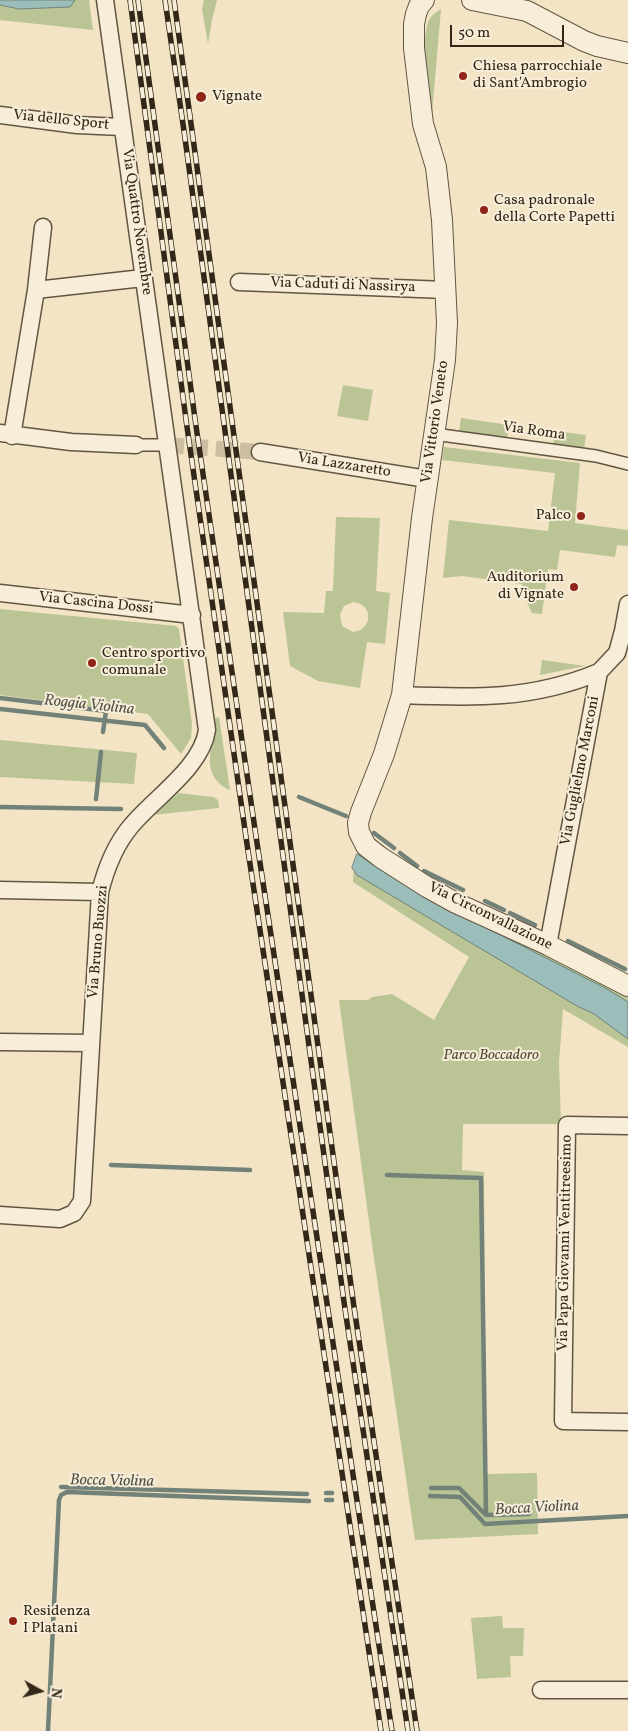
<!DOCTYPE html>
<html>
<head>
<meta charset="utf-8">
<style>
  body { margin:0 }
  #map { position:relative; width:628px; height:1731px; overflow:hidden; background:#f2e4c4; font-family:Vollkorn,serif }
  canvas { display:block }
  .north { position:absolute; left:15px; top:1666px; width:50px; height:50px; -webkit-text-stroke:4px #f7edd9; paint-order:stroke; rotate:97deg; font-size:14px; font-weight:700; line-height:20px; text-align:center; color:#322718 }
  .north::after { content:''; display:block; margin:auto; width:18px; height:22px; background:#322718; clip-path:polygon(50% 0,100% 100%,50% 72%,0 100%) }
  .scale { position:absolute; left:450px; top:25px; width:114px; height:22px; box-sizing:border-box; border:2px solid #322718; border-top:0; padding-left:6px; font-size:15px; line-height:18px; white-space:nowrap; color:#322718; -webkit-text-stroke:4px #f7edd9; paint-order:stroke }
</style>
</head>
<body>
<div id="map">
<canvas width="628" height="1731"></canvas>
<div class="north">N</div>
<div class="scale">50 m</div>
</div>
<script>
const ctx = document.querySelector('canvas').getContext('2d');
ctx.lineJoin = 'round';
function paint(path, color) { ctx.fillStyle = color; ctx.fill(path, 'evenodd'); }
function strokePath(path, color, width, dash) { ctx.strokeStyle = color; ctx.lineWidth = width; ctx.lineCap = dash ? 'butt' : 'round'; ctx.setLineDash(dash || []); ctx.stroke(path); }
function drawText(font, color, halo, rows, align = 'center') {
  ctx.font = font + ' Vollkorn,serif'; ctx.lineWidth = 4; ctx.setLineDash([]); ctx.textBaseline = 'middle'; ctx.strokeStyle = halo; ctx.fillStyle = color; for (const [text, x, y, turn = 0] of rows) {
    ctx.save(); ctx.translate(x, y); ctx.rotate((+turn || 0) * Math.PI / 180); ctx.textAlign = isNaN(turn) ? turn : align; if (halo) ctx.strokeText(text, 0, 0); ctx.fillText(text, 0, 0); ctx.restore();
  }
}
paint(new Path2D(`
  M 0,0 L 89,0 L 93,30 L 0,20 Z
  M 204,0 L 217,0 L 212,20 L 208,44 L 202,9 Z
  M 441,9 L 431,125 C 429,100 420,44 428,23 C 430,16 436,12 441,9 Z
  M 343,385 L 373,390 L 368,421 L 337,416 Z
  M 461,418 L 509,425 L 507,439 L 459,432 Z
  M 555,431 L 586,435 L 584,449 L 553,445 Z
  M 444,447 L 580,463 L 575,523 L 628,530 L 628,546 L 617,545 L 615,557 L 560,550 L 557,570 L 548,569 L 542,614 L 532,613 L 525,598 L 522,584 L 462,576 L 443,578 L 449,520 L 548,531 L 555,473 L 442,460 Z
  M 336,517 L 380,518 L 376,591 L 390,593 L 385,644 L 367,642 L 360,688 L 318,681 L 290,666 L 283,612 L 324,613 L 326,591 L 333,591 ZM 353,602 C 374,604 373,630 353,632 L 342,626 L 340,614 L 344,606 Z
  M 0,609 L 176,626 L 179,629 L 192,724 L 191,738 L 181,754 L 148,714 L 0,695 Z
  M 542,660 L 585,666 L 540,675 Z
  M 219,717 L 230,790 C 224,788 221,785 217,781 C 202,763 216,741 214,719 Z
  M 0,740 L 137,753 L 134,784 L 0,777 Z
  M 179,793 L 213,797 L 218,800 L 219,808 L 152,815 Z
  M 360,853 L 628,993 L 628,1047 L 563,1009 L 559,1062 L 561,1124 L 463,1124 L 462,1170 L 484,1172 L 486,1474 L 537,1473 L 538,1534 L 415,1540 L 373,1251 L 339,1000 L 368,1000 L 372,997 L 392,994 L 434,1020 L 469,957 L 353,882 L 354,866 Z
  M 502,1616 L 503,1628 L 524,1628 L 523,1656 L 510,1656 L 511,1677 L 477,1679 L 471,1618 Z`), '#bac495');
const water = new Path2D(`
  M 0,0 L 75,0 L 70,7 L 19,9 L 0,5 Z
  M 357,854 L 426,897 L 607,989 L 628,1002 L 628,1039 L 594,1014 L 577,1006 L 357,875 L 352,868 Z`);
paint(water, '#9cbeba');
strokePath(water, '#728279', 1);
strokePath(new Path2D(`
  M 0,698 L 106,711 L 103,732
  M 0,709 L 145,725 L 164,748
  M 299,797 L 346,816
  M 96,799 L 101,752
  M 0,807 L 121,809
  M 374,833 L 394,848
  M 400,853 L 417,866
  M 424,871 L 463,890
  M 485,901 L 504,910
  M 510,913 L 535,925
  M 568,941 L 625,969
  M 111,1165 L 250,1170
  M 387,1175 L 481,1178 L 486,1515
  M 61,1487 L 307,1494
  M 431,1488 L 459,1488 L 486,1515 L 529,1514
  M 326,1493 L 332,1493
  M 430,1496 L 460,1497 L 485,1524 L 628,1516
  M 326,1500 L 332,1500
  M 48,1731 L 59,1500 L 61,1495 L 67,1492 L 309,1501`), '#728279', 4.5);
strokePath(new Path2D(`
  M 168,445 L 260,452`), '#ccbea2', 16, [16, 8]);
const pedestrian = new Path2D(`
  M 434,434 L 596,456 L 628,464
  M 136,445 L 168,445`);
const minor = new Path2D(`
  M 0,115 L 77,125 L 122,127
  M 239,282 L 446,290
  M 36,290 L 43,227
  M 0,433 L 71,442 L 136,445
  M 12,436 L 36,290 L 143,278
  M 260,452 L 427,479
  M 0,593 L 192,615
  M 402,695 C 473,698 532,700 599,672
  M 0,890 L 100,892
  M 548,945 L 599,672 L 617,653 L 623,631 L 628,604
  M 0,1042 L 91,1043
  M 628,1126 L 567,1125 L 563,1421 L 628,1422
  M 0,1215 L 60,1219 L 74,1213 L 82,1201 L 100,892 C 106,868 115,845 131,826 C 154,798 202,767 207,730 L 105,0
  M 541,1690 L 628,1690`);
const tertiary = new Path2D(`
  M 424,0 L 419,6 L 416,14 L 414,24 L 414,48 L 423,124 L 436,167 L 442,220 L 447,323 L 445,360 L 422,518 L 402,695 L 384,754 L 361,812 L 358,823 L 359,832 L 366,846 L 380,857 L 427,887 L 456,903 L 548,945 L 628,986
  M 472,0 L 527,11 L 584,41 L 597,46 L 628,53`);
strokePath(pedestrian, '#625643', 14);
strokePath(minor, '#625643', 19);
strokePath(tertiary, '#625643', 22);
strokePath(pedestrian, '#f7edd9', 11);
strokePath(minor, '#f7edd9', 16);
strokePath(tertiary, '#f7edd9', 20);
const rail = new Path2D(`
  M 130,0 L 187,427 L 247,844 L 381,1731
  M 138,0 L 196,426 L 257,843 L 392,1731
  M 165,0 L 184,131 L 345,1309 L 408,1731
  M 174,0 L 354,1307 L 417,1731`);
strokePath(rail, '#322718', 5.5);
strokePath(rail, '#f7edd9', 4, [11]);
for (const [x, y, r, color] of [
  [463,76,5,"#8f2418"],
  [201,97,6,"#8f2418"],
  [484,210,5,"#8f2418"],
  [581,516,5,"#8f2418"],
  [574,587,5,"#8f2418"],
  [92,663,5,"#8f2418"],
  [13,1621,5,"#8f2418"]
]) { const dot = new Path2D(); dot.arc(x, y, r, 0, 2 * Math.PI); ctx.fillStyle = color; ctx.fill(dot); strokePath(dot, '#f7edd9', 2); }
drawText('15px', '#322718', '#f7edd9', [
  ["Chiesa parrocchiale",473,67],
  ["di Sant'Ambrogio",473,84],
  ["Vignate",212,97],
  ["Casa padronale",494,201],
  ["della Corte Papetti",494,218],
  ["Palco",571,516,"right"],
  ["Auditorium",564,578,"right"],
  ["di Vignate",564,595,"right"],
  ["Centro sportivo",102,654],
  ["comunale",102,671],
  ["Residenza",23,1612],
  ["I Platani",23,1629]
], 'left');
drawText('15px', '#322718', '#f7edd9', [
  ["Via dello Sport",61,121,6],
  ["Via Quattro Novembre",136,222,82],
  ["Via Caduti di Nassirya",343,286,2],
  ["Via Vittorio Veneto",436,422,-82],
  ["Via Roma",534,432,8],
  ["Via Lazzaretto",344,466,9],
  ["Via Cascina Dossi",96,604,6],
  ["Via Guglielmo Marconi",581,771,-79],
  ["Via Circonvallazione",490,917,26],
  ["Via Bruno Buozzi",99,942,-85],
  ["Via Papa Giovanni Ventitreesimo",566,1243,-89]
]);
drawText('italic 15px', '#544e37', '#f7edd9', [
  ["Parco Boccadoro",491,1056]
]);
drawText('italic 16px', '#525449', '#f7edd9', [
  ["Roggia Violina",89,706,6],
  ["Bocca Violina",112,1482,1],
  ["Bocca Violina",537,1509,-3]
]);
</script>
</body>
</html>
